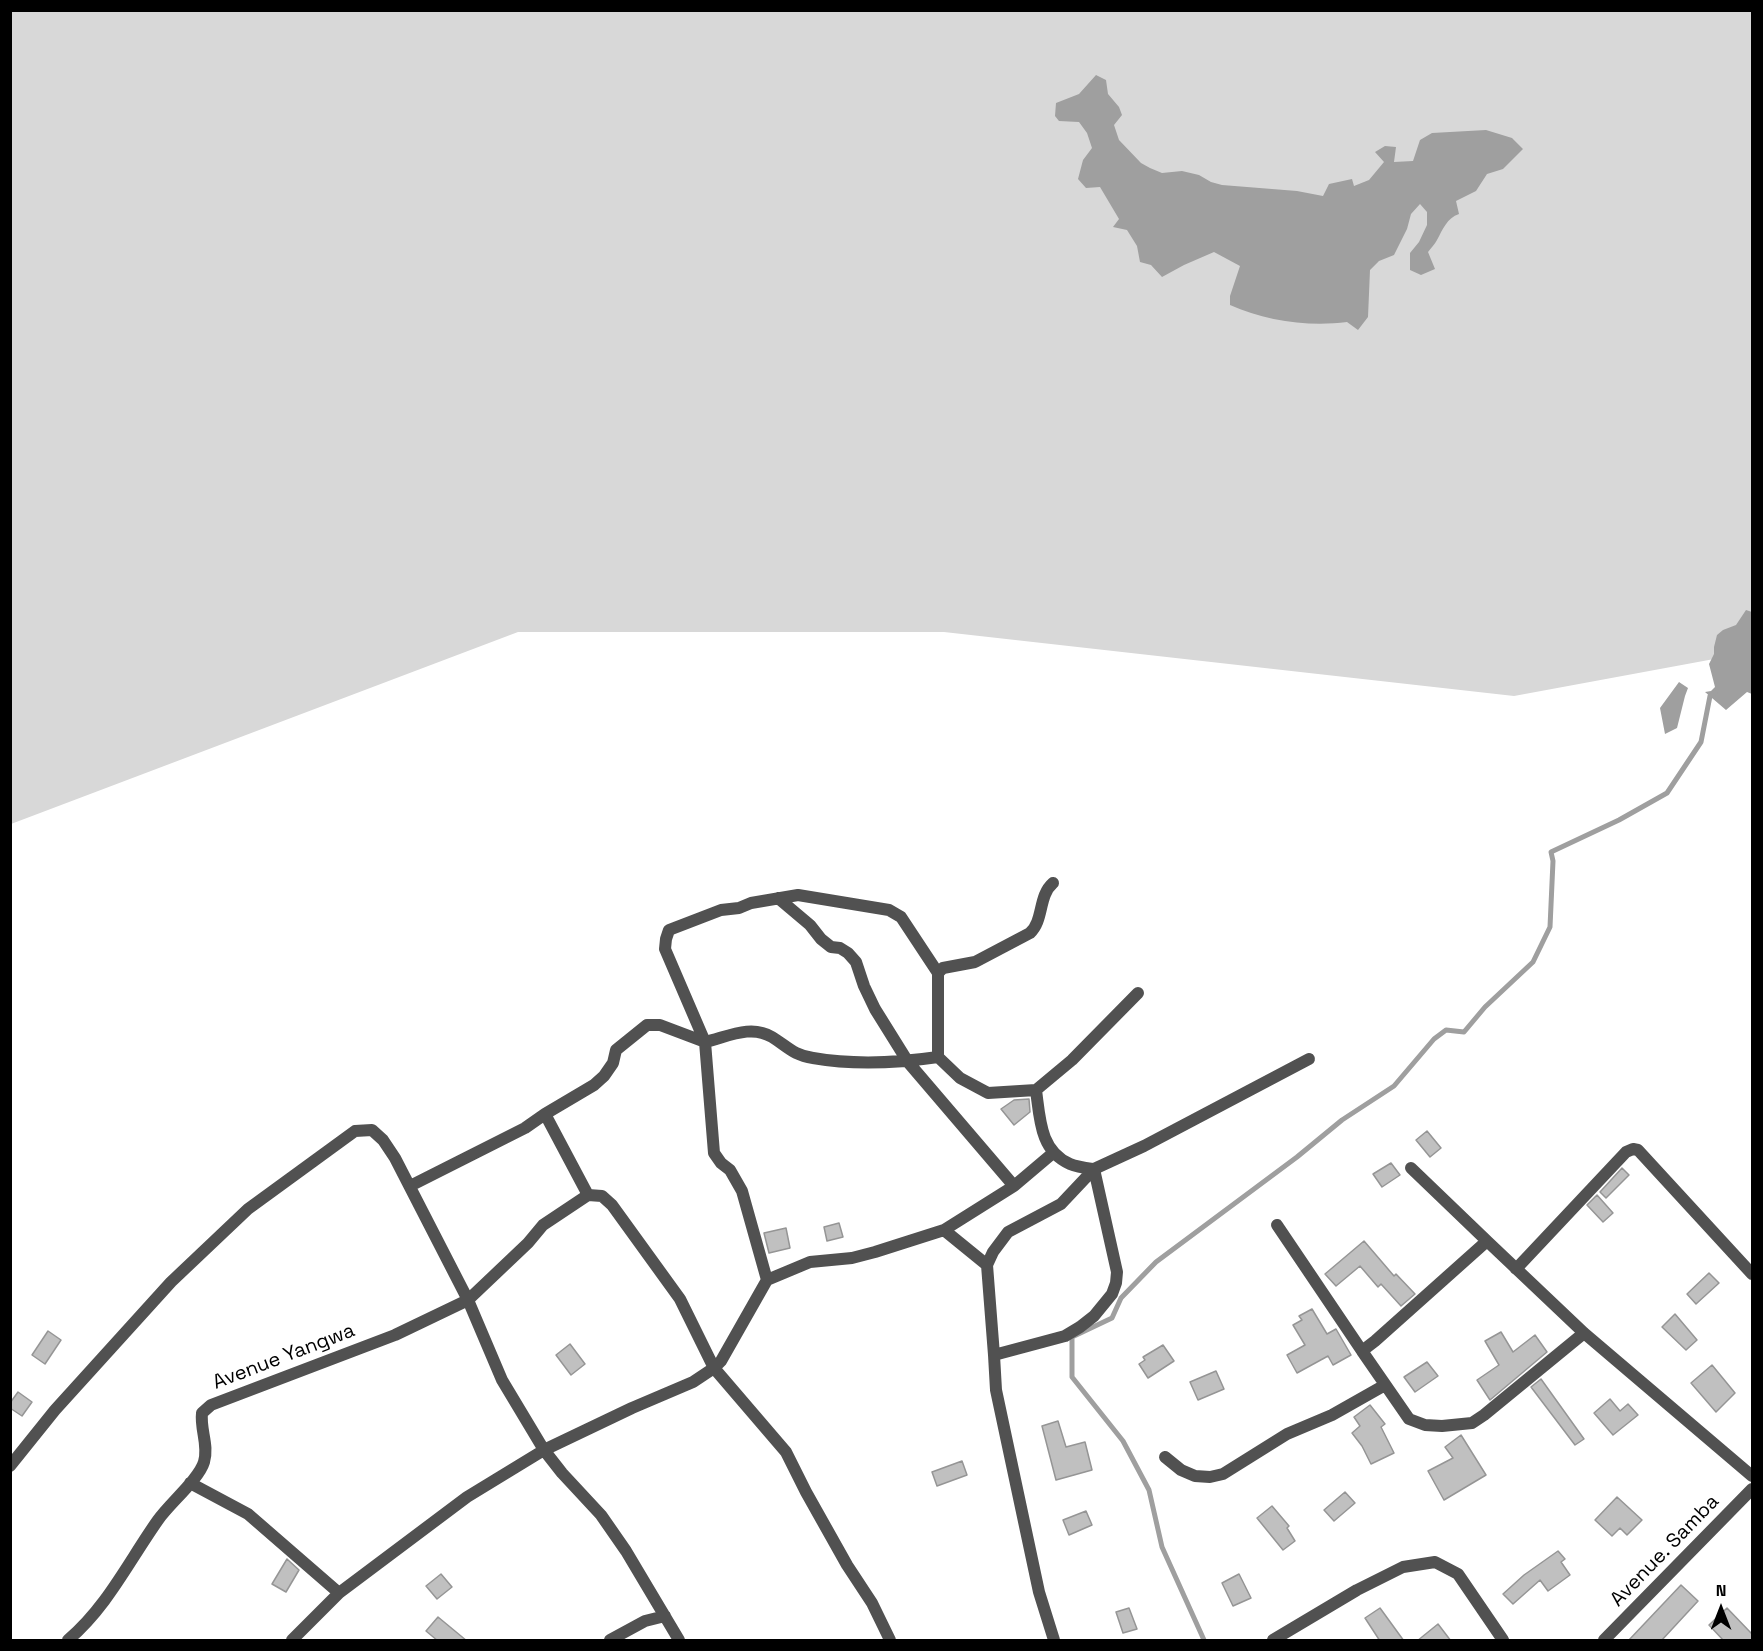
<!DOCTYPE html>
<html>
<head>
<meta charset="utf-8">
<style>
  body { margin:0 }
  #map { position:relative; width:1763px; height:1651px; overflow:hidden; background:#fff; font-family:"Space Grotesk",sans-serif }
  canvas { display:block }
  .frame { position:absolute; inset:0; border:12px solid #000; pointer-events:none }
  .north { position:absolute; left:1691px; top:1579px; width:60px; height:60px; -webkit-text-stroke:4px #fff; paint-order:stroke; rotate:0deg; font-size:16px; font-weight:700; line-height:24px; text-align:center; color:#000 }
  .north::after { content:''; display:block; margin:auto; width:21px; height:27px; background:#000; clip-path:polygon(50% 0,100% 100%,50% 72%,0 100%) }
</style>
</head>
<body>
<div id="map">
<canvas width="1763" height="1651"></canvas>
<div class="frame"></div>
<div class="north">N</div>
</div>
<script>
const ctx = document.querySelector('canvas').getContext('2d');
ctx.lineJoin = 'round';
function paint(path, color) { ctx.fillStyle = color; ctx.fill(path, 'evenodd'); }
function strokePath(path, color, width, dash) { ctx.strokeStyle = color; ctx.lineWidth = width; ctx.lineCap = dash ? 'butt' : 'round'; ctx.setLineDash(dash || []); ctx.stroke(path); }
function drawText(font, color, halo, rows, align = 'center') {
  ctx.font = font + ' "Space Grotesk",sans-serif'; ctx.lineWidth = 5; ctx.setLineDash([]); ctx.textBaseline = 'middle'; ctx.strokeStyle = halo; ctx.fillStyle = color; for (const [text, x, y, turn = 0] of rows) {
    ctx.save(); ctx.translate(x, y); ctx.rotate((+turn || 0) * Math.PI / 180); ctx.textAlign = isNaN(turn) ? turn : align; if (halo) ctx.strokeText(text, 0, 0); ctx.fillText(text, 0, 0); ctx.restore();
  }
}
paint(new Path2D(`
  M 11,11 L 1752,11 L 1752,652 L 1514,696 L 944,632 L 518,632 L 11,824 Z`), '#d8d8d8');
paint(new Path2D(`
  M 1096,75 L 1106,80 L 1108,94 L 1119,107 L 1122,115 L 1114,125 L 1119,140 L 1141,163 L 1150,168 L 1162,173 L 1182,171 L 1199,175 L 1211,182 L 1222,185 L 1297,191 L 1323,196 L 1329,184 L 1352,179 L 1354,186 L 1369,180 L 1384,162 L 1375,152 L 1385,146 L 1396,147 L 1394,162 L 1413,161 L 1420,140 L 1432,133 L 1486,130 L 1512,138 L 1523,149 L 1503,169 L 1487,174 L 1476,191 L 1456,201 L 1459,214 C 1447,218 1443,229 1437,240 C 1435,244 1431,248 1428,252 L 1435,269 L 1421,275 L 1410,270 L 1410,253 L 1419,242 L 1427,225 L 1427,212 L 1420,204 L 1411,214 L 1407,229 L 1394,255 L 1379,261 L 1370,270 L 1368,317 L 1358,330 L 1347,322 C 1309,327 1265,321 1230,305 L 1230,296 L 1240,266 L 1214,252 L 1184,265 L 1162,277 L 1151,265 L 1140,262 L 1137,246 L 1127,230 L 1113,227 L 1119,219 L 1100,187 L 1086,188 L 1078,179 L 1083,160 L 1092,148 L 1087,133 L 1079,122 L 1059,121 L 1055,116 L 1056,103 L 1079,94 Z
  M 1746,610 L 1752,612 L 1752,694 L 1747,692 L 1726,710 L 1705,692 L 1711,691 L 1715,687 L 1709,664 L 1714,654 L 1714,647 L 1717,635 L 1723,630 L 1736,625 Z
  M 1679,682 L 1688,688 L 1685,696 L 1677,728 L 1665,734 L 1660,708 Z`), '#9f9f9f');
strokePath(new Path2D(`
  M 1204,1640 L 1162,1547 L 1149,1490 L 1123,1441 L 1072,1377 L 1072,1337 L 1112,1318 L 1121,1298 L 1156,1262 L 1297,1157 L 1342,1120 L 1394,1086 L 1434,1039 L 1446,1030 L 1464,1032 L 1485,1007 L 1533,962 L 1550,927 L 1553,861 L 1551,852 L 1619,820 L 1667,793 L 1701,742 L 1710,696 L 1715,693`), '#9f9f9f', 5);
const building = new Path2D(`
  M 1029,1099 L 1030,1112 L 1014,1125 L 1001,1109 L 1014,1100 Z
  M 1427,1131 L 1441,1148 L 1430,1157 L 1416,1140 Z
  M 1391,1163 L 1400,1175 L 1382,1187 L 1373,1174 Z
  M 1622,1168 L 1629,1175 L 1606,1198 L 1600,1192 Z
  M 1597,1195 L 1613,1213 L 1603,1222 L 1587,1205 Z
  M 839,1223 L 843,1237 L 827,1241 L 824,1227 Z
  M 786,1228 L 790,1248 L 769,1253 L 764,1233 Z
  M 1364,1241 L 1394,1276 L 1396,1274 L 1415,1294 L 1401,1306 L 1381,1284 L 1378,1287 L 1360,1266 L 1336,1286 L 1325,1274 Z
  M 1709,1273 L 1719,1283 L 1696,1304 L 1687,1294 Z
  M 1312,1309 L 1327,1334 L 1336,1329 L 1351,1355 L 1333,1365 L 1328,1356 L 1297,1373 L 1287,1355 L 1305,1345 L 1293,1325 L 1302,1320 L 1299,1316 Z
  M 1675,1314 L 1697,1340 L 1686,1350 L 1662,1327 Z
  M 48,1331 L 61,1340 L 45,1364 L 32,1355 Z
  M 1501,1332 L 1513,1352 L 1535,1335 L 1547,1352 L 1490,1400 L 1477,1380 L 1499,1365 L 1485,1341 Z
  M 570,1344 L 585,1364 L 571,1375 L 556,1355 Z
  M 1163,1345 L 1174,1361 L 1148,1378 L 1139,1364 L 1145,1360 L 1143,1357 Z
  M 1427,1362 L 1438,1376 L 1415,1392 L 1404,1377 Z
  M 1712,1365 L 1735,1393 L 1716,1412 L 1691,1383 Z
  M 1216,1371 L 1224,1389 L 1198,1400 L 1190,1382 Z
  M 1541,1379 L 1584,1439 L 1575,1445 L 1531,1387 Z
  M 18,1392 L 32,1402 L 22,1416 L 10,1408 L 10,1403 Z
  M 1610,1399 L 1620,1411 L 1628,1404 L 1638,1415 L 1613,1435 L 1594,1413 Z
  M 1370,1405 L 1385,1424 L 1381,1427 L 1394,1453 L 1371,1464 L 1362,1446 L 1352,1433 L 1360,1426 L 1354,1417 Z
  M 1058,1421 L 1066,1447 L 1085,1442 L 1092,1470 L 1056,1480 L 1042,1426 Z
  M 1461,1435 L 1486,1475 L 1444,1500 L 1428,1471 L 1453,1458 L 1445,1447 Z
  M 962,1461 L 967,1475 L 937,1486 L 932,1472 Z
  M 1345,1492 L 1355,1503 L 1334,1521 L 1324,1510 Z
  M 1617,1497 L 1642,1520 L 1627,1535 L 1620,1528 L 1612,1536 L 1595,1520 Z
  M 1272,1506 L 1289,1526 L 1287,1528 L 1295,1541 L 1283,1550 L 1257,1518 Z
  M 1086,1511 L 1092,1525 L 1069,1535 L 1063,1520 Z
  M 1558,1551 L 1565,1559 L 1561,1562 L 1570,1575 L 1548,1591 L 1540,1580 L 1513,1604 L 1503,1594 L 1524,1575 Z
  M 287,1559 L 299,1570 L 286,1592 L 272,1584 Z
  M 441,1574 L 452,1587 L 437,1599 L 426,1586 Z
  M 1239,1574 L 1251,1598 L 1233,1606 L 1222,1583 Z
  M 1681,1585 L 1698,1601 L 1661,1641 L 1628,1641 Z
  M 1129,1608 L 1137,1629 L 1123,1633 L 1116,1612 Z
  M 1380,1608 L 1404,1641 L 1380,1641 L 1365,1618 Z
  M 1727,1608 L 1752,1634 L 1752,1641 L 1724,1641 L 1709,1625 Z
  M 438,1617 L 467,1641 L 438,1641 L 426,1631 Z
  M 1438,1624 L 1451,1641 L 1417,1641 Z`);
paint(building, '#c0c0c0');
strokePath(building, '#959595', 1.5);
strokePath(new Path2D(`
  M 778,898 L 810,925 L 821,939 L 831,947 L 840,948 L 848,953 L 856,962 L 864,986 L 875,1009 L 908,1062 L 1014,1186
  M 938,973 L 901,917 L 889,910 L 798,895 L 751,903 L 739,908 L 721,910 L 669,930 L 666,939 L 665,949 L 705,1042 C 727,1037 751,1024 772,1037 C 788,1047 793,1055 813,1058 C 853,1065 897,1063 938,1057
  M 1036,1090 L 988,1093 L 960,1078 L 938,1057 L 938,973 L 943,968 L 975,962 L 1030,933 C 1044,920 1038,896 1053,883
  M 1411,1168 L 1487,1241
  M 410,1186 L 525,1128 L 545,1114 L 594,1085 L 604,1076 L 613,1063 L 616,1050 L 647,1025 L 660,1025 L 705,1042 L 714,1153 L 721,1163 L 730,1170 L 742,1191 L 767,1280
  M 1277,1225 L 1362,1351 L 1375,1341 L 1487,1241 L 1584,1333 L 1752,1476
  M 944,1230 L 987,1265
  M 1516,1269 L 1626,1152 L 1633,1149 L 1638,1150 L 1752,1274
  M 1362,1351 L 1409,1419 L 1425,1425 L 1442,1426 L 1472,1423 L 1484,1415 L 1584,1333
  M 994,1355 L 987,1265 L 993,1252 L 1008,1232 L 1061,1204 L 1094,1169 L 1144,1146 L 1309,1059
  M 1165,1457 L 1181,1470 L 1195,1476 L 1210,1477 L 1223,1474 L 1287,1434 L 1332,1415 L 1385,1385
  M 10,1466 L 55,1410 L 171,1282 L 248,1209 L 355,1131 L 372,1130 L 383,1140 L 395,1158 L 468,1300 L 502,1380 L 544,1450 L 562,1473 L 601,1515 L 626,1551 L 679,1640
  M 190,1483 L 248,1514 L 339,1593
  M 68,1640 C 107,1607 129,1561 158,1520 C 169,1504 199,1479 204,1462 C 209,1445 200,1430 202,1413 L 211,1405 L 395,1335 L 468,1300 L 528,1243 L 543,1225 L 588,1195
  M 292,1640 L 339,1593 L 467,1497 L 544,1450 L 632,1408 L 693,1382 L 714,1368 L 680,1299 L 612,1205 L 602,1196 L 588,1195 L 545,1114
  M 610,1640 L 645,1621 L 665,1616
  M 890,1640 L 872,1603 L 847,1565 L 806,1492 L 786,1452 L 714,1368 L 721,1361 L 767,1280 L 810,1262 L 852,1258 L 875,1252 L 944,1230 L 1014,1186 L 1053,1153
  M 1054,1640 L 1039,1592 L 996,1390 L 994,1355 L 1065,1336 L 1080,1327 L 1094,1316 L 1112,1294 L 1116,1283 L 1117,1272 L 1094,1169 C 1086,1168 1077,1167 1070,1164 C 1040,1151 1040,1119 1036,1090 L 1072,1060 L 1138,993
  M 1273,1640 L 1357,1590 L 1403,1567 L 1435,1562 L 1458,1574 L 1503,1640`), '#515151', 12);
strokePath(new Path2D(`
  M 1604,1640 L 1752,1489`), '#515151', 12);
drawText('20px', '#000', '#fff', [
  ["Avenue Yangwa",284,1357,-21],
  ["Avenue. Samba",1665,1551,-46]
]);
</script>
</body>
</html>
